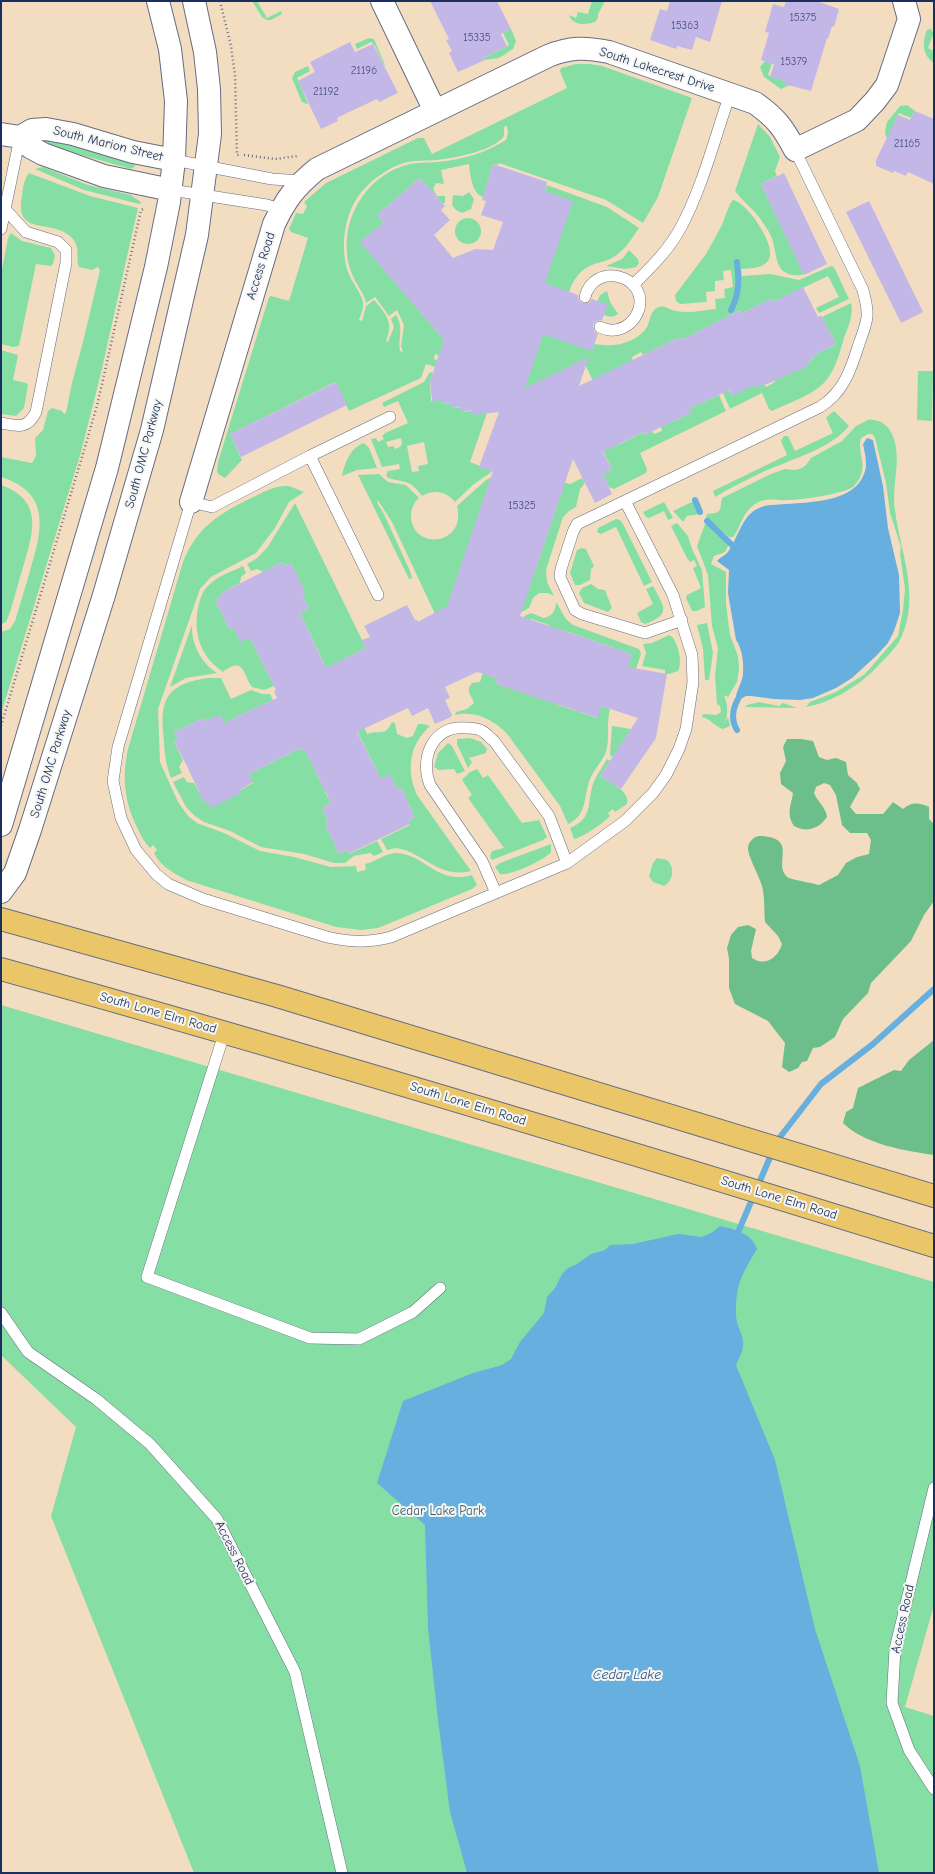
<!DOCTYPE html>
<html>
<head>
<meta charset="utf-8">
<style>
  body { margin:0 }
  #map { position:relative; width:935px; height:1874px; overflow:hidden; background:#f3ddc0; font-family:"Comic Neue",sans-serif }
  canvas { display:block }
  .frame { position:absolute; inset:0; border:2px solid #1b2f5e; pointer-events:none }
</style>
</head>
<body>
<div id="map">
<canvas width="935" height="1874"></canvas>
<div class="frame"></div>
</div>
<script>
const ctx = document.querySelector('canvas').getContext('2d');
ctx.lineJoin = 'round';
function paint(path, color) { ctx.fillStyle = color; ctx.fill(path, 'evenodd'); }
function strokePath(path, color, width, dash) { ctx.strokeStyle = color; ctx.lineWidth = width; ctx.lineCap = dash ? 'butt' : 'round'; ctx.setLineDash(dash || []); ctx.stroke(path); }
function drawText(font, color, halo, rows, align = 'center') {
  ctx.font = font + ' "Comic Neue",sans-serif'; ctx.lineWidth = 4; ctx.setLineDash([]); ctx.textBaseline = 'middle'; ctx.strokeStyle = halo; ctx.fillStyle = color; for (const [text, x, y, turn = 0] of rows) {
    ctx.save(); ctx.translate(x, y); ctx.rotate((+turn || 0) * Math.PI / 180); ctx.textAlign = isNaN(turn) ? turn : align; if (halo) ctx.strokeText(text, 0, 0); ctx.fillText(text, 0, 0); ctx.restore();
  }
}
paint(new Path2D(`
  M 252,1 L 257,1 L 267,18 L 281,11 L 282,14 L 271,20 L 267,20 L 262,17 Z
  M 592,1 L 605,1 L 598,14 L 598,18 L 595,22 C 587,25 572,26 569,15 L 576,18 L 578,12 L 588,14 Z
  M 932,28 L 931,31 L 934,32 L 928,48 L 934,51 L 934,63 C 922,55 922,42 927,30 Z
  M 511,29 L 516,41 L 513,49 L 499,58 L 485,60 L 484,58 L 509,45 L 503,33 Z
  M 369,38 L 374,39 L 385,65 L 384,65 L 375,46 L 371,42 L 357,49 L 355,44 Z
  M 765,61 L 772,63 L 768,75 L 785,81 L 790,85 L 781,89 L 764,77 L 760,67 Z
  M 590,64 L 602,66 L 692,98 L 658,197 L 643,223 L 606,200 L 499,163 L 498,165 L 493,164 L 483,197 C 472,194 470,174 469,164 L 441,170 L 444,184 L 436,183 L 433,189 L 437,196 L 445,196 L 445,202 L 443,204 L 420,178 L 377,215 L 383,223 L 361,242 L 444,340 L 439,356 L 435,354 L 434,359 L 437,360 L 435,367 L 426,364 L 421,378 L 349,411 L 335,382 L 230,434 L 242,460 L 225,478 L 218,474 L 217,470 L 218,462 L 269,297 L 271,296 L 289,301 L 308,238 L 291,232 L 289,229 L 296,213 L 303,214 L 307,206 L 304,202 L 326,183 L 418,138 L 424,138 L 432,154 L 567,88 L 560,71 L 561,68 L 576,64 ZM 507,126 L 508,133 L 506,140 C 485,153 462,160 437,162 C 428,163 419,162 410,164 C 371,173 343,212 347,253 C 347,263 352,275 357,284 C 360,290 365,296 366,303 L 375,297 L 389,316 L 397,310 L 404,325 L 401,346 L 403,352 L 400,351 C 398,338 404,327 396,315 L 391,319 L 394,327 L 388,342 L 386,341 C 394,322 386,314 374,300 L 366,306 L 362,321 L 359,320 C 361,315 364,308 363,302 C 361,292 352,283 348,272 C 339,244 345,206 368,185 C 377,176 391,167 404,163 C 414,160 426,161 437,160 C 454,158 494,151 504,136 L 504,127 Z
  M 308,66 L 310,71 L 297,78 L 308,104 L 307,104 L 302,102 L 292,78 L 295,72 Z
  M 907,105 L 915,111 L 911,118 L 899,113 L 888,138 L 886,137 L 885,131 L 887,122 L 900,106 Z
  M 758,124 L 770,137 L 780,157 L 775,171 L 777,176 L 761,184 L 804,274 C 797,277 786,275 781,269 C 776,262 776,254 774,246 C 773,239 769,231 765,226 C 757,211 744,203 735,191 Z
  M 40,138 L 61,141 L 134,162 L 135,166 L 131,169 L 40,143 Z
  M 43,167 L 88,185 L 131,195 L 142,203 L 139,204 L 84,190 L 35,169 Z
  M 29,173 L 90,196 L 138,208 L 101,373 L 81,452 L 1,714 L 1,632 L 10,629 L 15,621 C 20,605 25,588 30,571 C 42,531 52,493 1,477 L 1,457 L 32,463 L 36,456 L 35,438 L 43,430 L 48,411 L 52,408 L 62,411 L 64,414 L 66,413 L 72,383 L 84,338 L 100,270 L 98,267 L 92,270 L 79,267 C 75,257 82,247 70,236 C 50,219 14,236 22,196 C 23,188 24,179 29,173 Z
  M 547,185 L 607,207 L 639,228 C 632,238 625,250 615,256 C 610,260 604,261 598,263 C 581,267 572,280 568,296 L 537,308 L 545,191 Z
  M 469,192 L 474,199 L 471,209 L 462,213 L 456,210 L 452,205 L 453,195 L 463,196 Z
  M 733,200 C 747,202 779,248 768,261 C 762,269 750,268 741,269 L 742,276 L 770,274 L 799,280 L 831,266 L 834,267 L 849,299 L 819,313 L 816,308 L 839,297 L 828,276 L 773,302 L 771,299 L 742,313 L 740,310 L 682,340 L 680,337 L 643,355 L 641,352 L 632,357 L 633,361 L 594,383 L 583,360 L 516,393 L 533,363 L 544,331 C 577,339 618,359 645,330 C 651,323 649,310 659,307 C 665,305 670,310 676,311 C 689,314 704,310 716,309 L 715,299 L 725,298 L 724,289 L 733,287 L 731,270 L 723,271 L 724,280 L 715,281 L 715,291 L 706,292 L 707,302 L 680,304 L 676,301 L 675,295 L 706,254 L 721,227 L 730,204 Z
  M455 231a13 13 0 1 1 26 0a13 13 0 1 1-26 0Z
  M 11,233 L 22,241 L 51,248 L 55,255 L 53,264 L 51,266 L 36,264 L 19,346 L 13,347 L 1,344 L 1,274 L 8,238 Z
  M 629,250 L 638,259 L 639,263 L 636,267 L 626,269 L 606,266 L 622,259 Z
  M 607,291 L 610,302 L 618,314 C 613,318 608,317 602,314 L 597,302 L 600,295 Z
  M 851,303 C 854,315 848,327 844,338 C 840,352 836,367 828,378 C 816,395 790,402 772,411 L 769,409 L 762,393 L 730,409 L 723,393 L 729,390 L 732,395 L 753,383 L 764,384 L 766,387 L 775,382 L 773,377 L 814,359 L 813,356 L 836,344 L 822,317 Z
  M 1,350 L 18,355 L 13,380 L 26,383 L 28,385 L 24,408 L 16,416 L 1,414 Z
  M 918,371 L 933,371 L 932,421 L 917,420 Z
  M 430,372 L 433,373 L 430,381 L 431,401 L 444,399 L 441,404 L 455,403 L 452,408 L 465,407 L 463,412 L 476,410 L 473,415 L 487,413 L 470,462 L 493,471 L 474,484 L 455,502 C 447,491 433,489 422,496 C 410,479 405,483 388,478 L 386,475 L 388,471 L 400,469 L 399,464 L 382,467 L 371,439 L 376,438 L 378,442 L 384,439 L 382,436 L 385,433 L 408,423 L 398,401 L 384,407 L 382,403 L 424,382 ZM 401,438 L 402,444 L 400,447 L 394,449 L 394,446 L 388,447 L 386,442 ZM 424,442 L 428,464 L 418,466 L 419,471 L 412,472 L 407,446 Z
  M 719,395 L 726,411 L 640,453 L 647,469 L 646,473 L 614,489 L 609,487 L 603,474 L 612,470 L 601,446 L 620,444 L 643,432 L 645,435 L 652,431 L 654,434 L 662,431 L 661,427 L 691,413 L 690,408 Z
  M 834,411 L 849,426 C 832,448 790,460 765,471 C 748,479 732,487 715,497 L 713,491 L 787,455 L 781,441 L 784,436 L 788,436 L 795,451 L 833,433 L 826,418 Z
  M 868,420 C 879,419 887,424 892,434 C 903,457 891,486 895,510 C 900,552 921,595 901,638 C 896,649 883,660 874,670 C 857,687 830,703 806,707 L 810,702 L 836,692 L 865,674 L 898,636 L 903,610 L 905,589 L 900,554 L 901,547 L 890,513 L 886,483 L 875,438 L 872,434 L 868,434 L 861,438 C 857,451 867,464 860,477 C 859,480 856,484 853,487 C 843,494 800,500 787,500 C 776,501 767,497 757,503 C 742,511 742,526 733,537 L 729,537 L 706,518 L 707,514 L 716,513 L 720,510 L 722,498 L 771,474 L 785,469 L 795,470 L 802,468 L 806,465 L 811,458 L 842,441 L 856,426 Z
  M 364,443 L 369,448 L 377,468 L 357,470 L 342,476 C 345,462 350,448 364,443 Z
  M 379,474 L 388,482 L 406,485 L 419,498 C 413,503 411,510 411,518 C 414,551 467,545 457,506 L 486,480 L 493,476 L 452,592 L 459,604 L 435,614 L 392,522 L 377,499 L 378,504 L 384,514 L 410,571 L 412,578 L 409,579 L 358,475 Z
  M 582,478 L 585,483 L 580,489 L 576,507 L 569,511 L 563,517 L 546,570 L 547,582 L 554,596 L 548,593 L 539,593 L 533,598 L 529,608 L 522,612 L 518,604 L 536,568 L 561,494 L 559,481 L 570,484 Z
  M 1,485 C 43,500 34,531 24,564 C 19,580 15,596 10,612 L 6,622 L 1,624 Z
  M 289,486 L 304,492 L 289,502 L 275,528 L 256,553 L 211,577 L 200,589 L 158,709 L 160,762 L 178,802 L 188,816 L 197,823 L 224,833 L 260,851 L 294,857 L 331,867 L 356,866 L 357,872 L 366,870 L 365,864 C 375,862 387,852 397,853 C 426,855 437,885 472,875 L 477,885 L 472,889 L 378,928 L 361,930 L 336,927 L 186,880 C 174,873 160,866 154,853 L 157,850 L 153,845 L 150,848 C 144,842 140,834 137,827 C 124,801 122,777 128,749 L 183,562 C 197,527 219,514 251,498 C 264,492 275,485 289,486 Z
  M 694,501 L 700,514 L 687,516 L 683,522 L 673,511 Z
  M 664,502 L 673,518 L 668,520 L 664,511 L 649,518 L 646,517 L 643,512 Z
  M 295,503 L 366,648 L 344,659 L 349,670 L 333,677 L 327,665 L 321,668 L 320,665 L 324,663 L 300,613 L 309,608 L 302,595 L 305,593 L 291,563 L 284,566 L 282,562 L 263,572 L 257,569 L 251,571 L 247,564 L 256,559 L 267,548 Z
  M 616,519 L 620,520 L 623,524 L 652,582 L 644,586 L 616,527 L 601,534 L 597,532 L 598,528 Z
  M 677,523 L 688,536 L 692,549 L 702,570 L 705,607 L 697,611 L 692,611 L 686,598 L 687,595 L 701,588 L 693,568 L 697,566 L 694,560 L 690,562 L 687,558 L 671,526 Z
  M 705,524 L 707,524 L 725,540 L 728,546 L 725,552 L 714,556 L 711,564 L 726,572 L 726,604 L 730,635 L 738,656 L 739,669 L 737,682 L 728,697 L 724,695 C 728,705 729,716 723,725 L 728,717 L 730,726 L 723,729 C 715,727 710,718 702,717 L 703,714 L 716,715 L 721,712 L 720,706 L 717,704 L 715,676 L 718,648 L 712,626 L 708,575 L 697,546 Z
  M 582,548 L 586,549 L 594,566 L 591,569 L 590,580 L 580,585 L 575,585 L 570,573 L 577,550 Z
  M 243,566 L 246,573 L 241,577 L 240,583 L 221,593 L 222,596 L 215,600 L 230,630 L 234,628 L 250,638 L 274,686 L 264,690 L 252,687 C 243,676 245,655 223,672 C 201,657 193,634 198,608 C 200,600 202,591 208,586 C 217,576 231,572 243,566 Z
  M 591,584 L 598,589 L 605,590 L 612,608 L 608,612 L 584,603 L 579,593 L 582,588 Z
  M 653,586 C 664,607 672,614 645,624 L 641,622 L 637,613 L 653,604 L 646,589 Z
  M 556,602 L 566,619 L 573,625 L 639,649 L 641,654 L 630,686 L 621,686 L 632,654 L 562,630 L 547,630 L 549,625 L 531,619 L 527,623 L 524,616 L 531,613 L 544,618 C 552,616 556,611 556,602 Z
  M 707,623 L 713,653 L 709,680 L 705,680 L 703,649 L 697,625 Z
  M 192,625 C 191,643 201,663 217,673 L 186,678 L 170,687 Z
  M 669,635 C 678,638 683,664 678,671 L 669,674 L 665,674 L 665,670 L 642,666 L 646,653 L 643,644 L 652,643 Z
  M 484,669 L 491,672 L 490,676 L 497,678 L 496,684 L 513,689 L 559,700 L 558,705 L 576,711 L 581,707 L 579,712 L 597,718 L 601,706 L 610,709 C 606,724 610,739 606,752 C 602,762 594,769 590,779 C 583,797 588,815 568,824 L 560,806 L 508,735 C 495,720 475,710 455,715 L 456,712 L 467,709 L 474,703 C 472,696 465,691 472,683 L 480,682 Z
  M 207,678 L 221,678 L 231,699 L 251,690 L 262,694 L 270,694 L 273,700 L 224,723 L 220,715 L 206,721 L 204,718 L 174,732 L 178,739 L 174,742 L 183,760 L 179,767 L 182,773 L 171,778 C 164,759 165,751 163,732 C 160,695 171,684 207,678 Z
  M 759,702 L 779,706 L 783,703 L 797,708 L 745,707 L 747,705 Z
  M 392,722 L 395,723 L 397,734 L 407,738 L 413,736 L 418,724 L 424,724 L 430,726 C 409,745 406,770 417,795 L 471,871 C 442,878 429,859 405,850 L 396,848 L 387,850 L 381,839 L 410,825 L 408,821 L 415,817 L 401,787 L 397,789 L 390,775 L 381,779 L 356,729 L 363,725 L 367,734 C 379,729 385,738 392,722 Z
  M 612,726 L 631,729 L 613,757 L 610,755 Z
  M 470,738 L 481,742 L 487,749 L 486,753 L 469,758 L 472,762 L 468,768 L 457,744 L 457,739 Z
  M 448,743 L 452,746 L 465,771 L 457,774 L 454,769 L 439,770 L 434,767 L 438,753 Z
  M 301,748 L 303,751 L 309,748 L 307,753 L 321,783 L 324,781 L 328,789 L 325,792 L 331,803 L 322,808 L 328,822 L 325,824 L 339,854 L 347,850 L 349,854 L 377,841 L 383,852 L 374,856 L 370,853 L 354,856 L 345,863 L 334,863 L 304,854 L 261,847 L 230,831 L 204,822 L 195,816 L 186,807 L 173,782 L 184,777 L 187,782 L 194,783 L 204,802 L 207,801 L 211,807 L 253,783 L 249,774 Z
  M 607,759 L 610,761 L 600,776 C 610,783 630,790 627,804 L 615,812 L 613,809 L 608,813 L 610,816 C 603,823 584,837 574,839 L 570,828 C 593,819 587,803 593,784 C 596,775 603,767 607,759 Z
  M 477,769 L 483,778 L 488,775 L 522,823 L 539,820 L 547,837 L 543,840 L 492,860 L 490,856 L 492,851 L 504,848 L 468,798 L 472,795 L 462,780 L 470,772 Z
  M 551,844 L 551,852 C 545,860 510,876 500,874 L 495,867 L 500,863 Z
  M 657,858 L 667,860 C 675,867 674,880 664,886 L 653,882 L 649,876 L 653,863 Z
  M 1,1005 L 934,1282 L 934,1605 L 905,1707 L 934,1716 L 934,1873 L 194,1873 L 51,1516 L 76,1427 L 1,1355 Z`), '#85dfa4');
paint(new Path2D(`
  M 787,739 L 801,739 L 813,741 L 819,757 L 827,760 L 836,758 L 846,762 L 848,775 L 857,783 L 860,789 L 850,807 L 856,814 L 883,814 L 893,802 L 903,809 C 911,802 919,802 929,807 L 929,819 L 934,824 L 934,901 L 924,915 L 911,941 L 871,983 L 868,993 L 843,1019 L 835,1037 L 820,1047 L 813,1048 L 807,1061 L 802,1062 L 798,1068 L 789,1072 L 782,1067 L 785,1043 L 768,1021 L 735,1004 L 729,988 L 729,959 L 727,948 L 731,935 L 738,927 L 748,925 L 756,929 L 751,951 L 752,958 C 765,967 778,958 782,944 L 778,936 L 765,922 C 764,910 765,898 762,886 C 759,875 748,857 748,848 C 748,844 750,841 754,838 C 758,835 764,836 769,837 C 796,842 772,867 789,878 C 794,880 812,883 819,885 L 838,875 L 846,863 L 857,857 L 869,854 L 871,840 L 867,833 L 850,833 L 842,825 L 836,795 L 830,785 L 824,783 L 816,787 L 814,793 C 818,803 826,807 827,817 C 819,829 806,833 794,826 C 786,814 791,806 793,793 L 781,784 L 780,773 L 786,761 L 783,747 Z
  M 934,1040 L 934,1155 C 905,1151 864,1144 843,1123 L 846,1112 L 853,1108 L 858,1088 L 894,1070 L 901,1071 L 909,1060 Z`), '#6cbe8a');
paint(new Path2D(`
  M 867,438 L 873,440 L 874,445 L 883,486 L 888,528 L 899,575 L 900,613 L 894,631 L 888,643 L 876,656 L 852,678 L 836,688 L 813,698 L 800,700 L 774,699 L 751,696 L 746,696 L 739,700 L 736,696 C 738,688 742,682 743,674 C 744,663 742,648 736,640 L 728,593 L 729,570 L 717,561 C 720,557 725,556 728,552 C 738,538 742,515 759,508 C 767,504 777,505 786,504 C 811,502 854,502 864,474 C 868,465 865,454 863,444 Z
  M 720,1226 C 734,1229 752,1233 757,1249 C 742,1274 735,1285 736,1315 C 736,1324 743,1336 743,1341 C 744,1350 739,1358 736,1365 L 775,1460 L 815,1629 L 860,1766 L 879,1873 L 467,1873 L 450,1812 L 438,1720 L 428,1628 L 425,1525 L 377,1483 L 403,1401 L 473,1373 L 502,1365 L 511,1359 L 520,1342 L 544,1313 L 547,1297 L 555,1288 L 562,1274 L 568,1268 L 577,1264 L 591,1254 L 605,1250 L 610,1245 L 633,1244 L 678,1234 L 702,1237 L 713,1232 Z`), '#67afde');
strokePath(new Path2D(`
  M 731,310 C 740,293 739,280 737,262
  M 695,500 L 700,512
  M 707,521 L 733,546
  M 737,730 C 731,720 732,710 738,699
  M 739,1230 L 777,1141 L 821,1084 L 873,1044 L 934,989`), '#67afde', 6);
paint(new Path2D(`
  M 430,1 L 497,1 L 511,29 L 501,34 L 507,46 L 484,58 L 485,60 L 458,72 L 449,53 L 452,51 L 446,40 L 449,39 Z
  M 670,1 L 722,1 L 710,42 L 696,37 L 692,50 L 677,46 L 676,49 L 650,40 L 660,9 L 667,11 Z
  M 786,1 L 817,1 L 839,9 L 834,27 L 832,26 L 828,39 L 827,38 L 811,91 L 784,84 L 785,81 L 770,77 L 774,64 L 761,60 L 769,33 L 765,32 L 773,4 L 784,7 Z
  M 350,42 L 355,52 L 373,44 L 398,93 L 379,102 L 377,99 L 349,112 L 337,118 L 338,121 L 321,129 L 298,81 L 315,72 L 310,62 Z
  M 915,111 L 934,119 L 934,184 L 908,172 L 906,176 L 894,171 L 893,173 L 876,166 L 876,160 L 898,115 L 910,120 Z
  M 493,164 L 547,182 L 545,191 L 573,201 L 545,283 L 578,295 L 579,301 L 582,303 L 589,303 L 592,299 L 608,305 L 602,320 L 596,321 L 593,325 L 594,331 L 598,334 L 592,351 L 543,334 L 525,388 L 589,357 L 579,386 L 680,337 L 682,340 L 740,310 L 742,313 L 771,299 L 773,302 L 803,287 L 818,317 L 821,315 L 836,344 L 813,356 L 814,359 L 807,362 L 808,366 L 765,385 L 764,384 L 755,388 L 754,385 L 732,396 L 730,390 L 690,408 L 691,413 L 644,435 L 643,432 L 603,452 L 612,470 L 603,474 L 612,494 L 595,503 L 573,459 L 520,616 L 632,654 L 628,667 L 667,674 L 656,738 L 621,789 L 600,776 L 638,718 L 601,706 L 598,718 L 496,684 L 497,678 L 477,672 L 445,687 L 450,698 L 445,700 L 452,715 L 451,717 L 435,724 L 428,708 L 412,716 L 408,708 L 357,732 L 381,779 L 390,774 L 397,789 L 401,787 L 415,817 L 408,821 L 410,824 L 348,854 L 347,850 L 339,854 L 325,824 L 328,822 L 322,808 L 331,803 L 305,750 L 303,751 L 301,748 L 249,774 L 253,782 L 240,790 L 241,793 L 211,808 L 207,801 L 204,803 L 186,764 L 174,742 L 178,739 L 174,732 L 204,718 L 206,721 L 220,714 L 224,723 L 277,698 L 274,691 L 276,690 L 250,638 L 240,642 L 234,628 L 230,630 L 215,600 L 222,596 L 221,593 L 282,562 L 284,566 L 291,563 L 306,593 L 302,595 L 309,608 L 300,613 L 325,666 L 327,665 L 328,667 L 366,648 L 362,640 L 370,637 L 364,626 L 407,605 L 415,620 L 417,620 L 418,622 L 447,606 L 493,471 L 479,467 L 499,412 L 473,415 L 472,410 L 462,412 L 461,407 L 452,408 L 451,403 L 441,404 L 441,400 L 432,401 L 430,381 L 444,340 L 360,242 L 383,223 L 377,215 L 420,178 L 445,206 L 441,210 L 450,220 L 434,235 L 453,258 L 475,249 L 493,250 L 503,222 L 481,215 L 486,201 L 482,200 Z
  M 784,173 L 827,264 L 804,275 L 761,184 Z
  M 869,201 L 923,312 L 901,323 L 846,212 Z
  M 336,382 L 347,405 L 241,457 L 230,434 Z`), '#c3b7e7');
const service = new Path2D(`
  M 174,160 L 272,179 L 302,181
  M 171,190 L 267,205 L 281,210
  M 1,229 L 20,137
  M 633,285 C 650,268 668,251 680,229 C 702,189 715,137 730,94
  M 585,297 C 594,261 648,275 639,309 C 637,315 634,320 629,324 C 620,331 610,332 600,327
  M 1,423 C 18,426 27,430 36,412 L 66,263 L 66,250 L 58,242 L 26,232 L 5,209
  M 310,456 L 390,417
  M 625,501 L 577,524 L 573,532 L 561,569 L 560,577 L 575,610 L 582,614 L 645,633 L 682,620
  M 378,595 L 310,456 L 212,507 L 191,502 L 118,747 L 113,781 L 121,818 L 136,850 L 156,874 L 168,884 L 203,899 L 327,937 C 349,942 368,943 391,937 L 567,863 L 625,821 L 653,793 L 666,775 L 679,749 L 686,729 L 693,682 L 692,655 L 673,595 L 625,501 L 820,407 C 844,392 851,369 859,344 C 862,335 866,326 867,317 C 868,308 865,299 863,290 L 795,150
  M 496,893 L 482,861 L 430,785 C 419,757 434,724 467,728 C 473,728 481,729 485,733 C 488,735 491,739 494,741 L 549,816 L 567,863
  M 225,1031 L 147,1277 L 310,1338 L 359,1339 L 413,1312 L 440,1288
  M 1,1313 L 28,1352 L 96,1399 L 150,1444 L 217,1519 L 295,1672 L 342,1873
  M 934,1488 L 895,1649 L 892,1703 L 909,1750 L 934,1789`);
const minor = new Path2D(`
  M 382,1 L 435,111
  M 1,134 L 20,137 L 30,147 L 43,154 L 104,176 L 171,190
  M 20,137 L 32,130 L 46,129 L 73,134 L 133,152 L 174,160
  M 191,502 L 274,224 C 286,199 295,187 317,169 L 548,56 C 570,47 585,47 609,52 L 755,103 C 776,118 783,127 795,150 L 857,120 L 875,101 L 887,85 L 909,19 L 904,1
  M 1,825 L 107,468 L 156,267 L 169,202 L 174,160 L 176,101 L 170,49 L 158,1
  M 1,892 L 15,873 L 30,830 L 104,595 L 152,430 L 197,235 L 210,134 L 209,89 L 205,52 L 194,1`);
const primary = new Path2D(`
  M 1,919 L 277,996 L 934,1196
  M 1,969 C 314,1056 624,1150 934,1246`);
strokePath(service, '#676c80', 12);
strokePath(minor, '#676c80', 24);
strokePath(primary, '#676c80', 24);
strokePath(new Path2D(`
  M 220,1 L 231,46 L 235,75 L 237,155 L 239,155
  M 244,155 L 275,159 L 298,156
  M 1,726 L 85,447 L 98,402 L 141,210 L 145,208`), '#676c80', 2.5, [1, 3]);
strokePath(service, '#fff', 11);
strokePath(minor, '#fff', 22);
strokePath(primary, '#ebc669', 22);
drawText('11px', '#455180', null, [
  ["15375",803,18],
  ["15363",685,26],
  ["15335",477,38],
  ["15379",794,62],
  ["21196",364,71],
  ["21192",326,92],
  ["21165",907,144],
  ["15325",522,506]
]);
drawText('13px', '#1b2f5e', '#f6f6f2', [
  ["South Lakecrest Drive",657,70,18],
  ["South Marion Street",108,144,14],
  ["Access Road",261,266,-73],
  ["South OMC Parkway",144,454,-75],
  ["South OMC Parkway",51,764,-73],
  ["South Lone Elm Road",158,1013,16],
  ["South Lone Elm Road",468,1104,17],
  ["South Lone Elm Road",779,1198,17],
  ["Access Road",234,1553,63],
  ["Access Road",903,1619,-78]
]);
drawText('13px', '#365b70', '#f6f6f2', [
  ["Cedar Lake Park",438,1511]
]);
drawText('italic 14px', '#325584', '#f6f6f2', [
  ["Cedar Lake",627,1675]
]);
</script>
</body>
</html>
